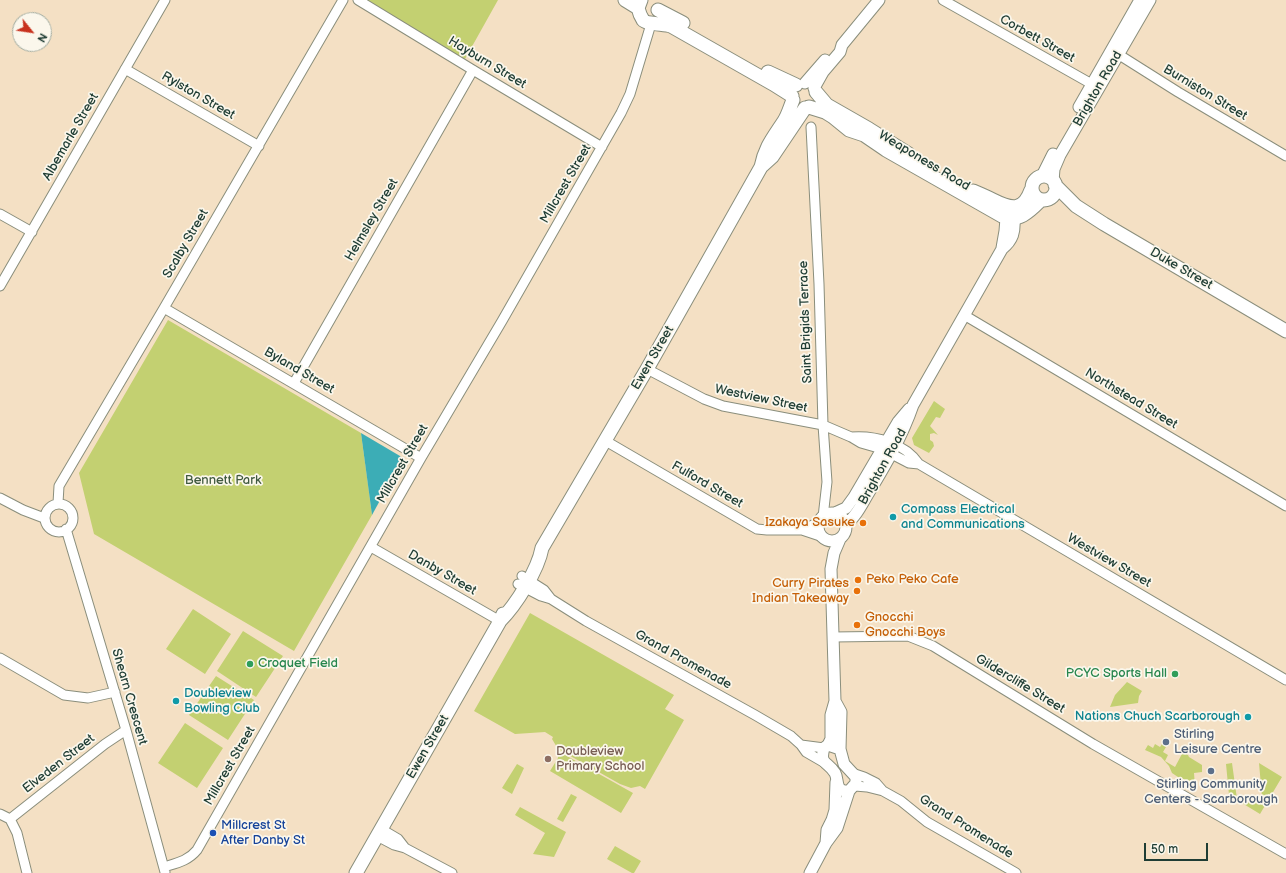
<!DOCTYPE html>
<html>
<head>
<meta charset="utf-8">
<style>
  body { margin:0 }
  #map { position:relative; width:1286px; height:873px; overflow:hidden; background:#f4e0c4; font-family:"Balsamiq Sans",sans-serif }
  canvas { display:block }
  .north { position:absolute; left:12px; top:12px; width:40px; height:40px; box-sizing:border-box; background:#fbf7ec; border:1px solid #a3ada2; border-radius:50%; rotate:120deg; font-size:11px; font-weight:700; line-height:16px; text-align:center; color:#1f3d34 }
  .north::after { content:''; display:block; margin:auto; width:14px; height:18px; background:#c8321e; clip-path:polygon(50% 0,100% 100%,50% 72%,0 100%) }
  .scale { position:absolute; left:1144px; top:843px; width:64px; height:18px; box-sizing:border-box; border:2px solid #1f3d34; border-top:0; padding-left:5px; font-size:12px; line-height:14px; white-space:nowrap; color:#1f3d34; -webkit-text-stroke:3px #fbf7ec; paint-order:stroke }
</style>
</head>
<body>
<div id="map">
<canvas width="1286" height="873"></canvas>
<div class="north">N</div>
<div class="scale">50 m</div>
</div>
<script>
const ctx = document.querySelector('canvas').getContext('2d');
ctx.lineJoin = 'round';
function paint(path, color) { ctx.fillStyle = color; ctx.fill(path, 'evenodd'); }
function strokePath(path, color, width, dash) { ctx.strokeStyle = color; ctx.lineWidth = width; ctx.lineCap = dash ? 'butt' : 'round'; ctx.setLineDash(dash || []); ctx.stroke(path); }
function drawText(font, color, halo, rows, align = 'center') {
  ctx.font = font + ' "Balsamiq Sans",sans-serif'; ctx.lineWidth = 3.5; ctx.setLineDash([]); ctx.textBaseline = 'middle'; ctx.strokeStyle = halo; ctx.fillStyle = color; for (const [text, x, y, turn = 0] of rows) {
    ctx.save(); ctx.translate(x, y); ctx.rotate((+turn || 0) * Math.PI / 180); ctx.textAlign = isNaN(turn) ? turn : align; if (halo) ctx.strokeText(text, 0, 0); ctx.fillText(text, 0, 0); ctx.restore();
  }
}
paint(new Path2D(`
  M 362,0 L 498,0 L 465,59 L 363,3 Z
  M 168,320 L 361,433 L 372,515 L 294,651 L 94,534 L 79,473 Z
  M 934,401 L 945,409 L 940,418 L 936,417 L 930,426 L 938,435 L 934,433 L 930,434 L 930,440 L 933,442 L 934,446 L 929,453 L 914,445 L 912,438 Z
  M 193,609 L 231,634 L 205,674 L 166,649 Z
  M 530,613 L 674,695 L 665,709 L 684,720 L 645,789 L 640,786 L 631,788 L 620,784 L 558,749 L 552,739 L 553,737 L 545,732 L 515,734 L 474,711 Z
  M 243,631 L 283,656 L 256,697 L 217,671 Z
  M 216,676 L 254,700 L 228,740 L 189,715 Z
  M 1127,682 L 1142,691 L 1139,696 L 1138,703 L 1110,707 L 1115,695 Z
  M 185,723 L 223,748 L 197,788 L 158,763 Z
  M 1155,744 L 1160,747 L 1162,744 L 1166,747 L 1163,752 L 1168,755 L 1165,761 L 1175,767 L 1183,752 L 1188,755 L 1189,757 L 1202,765 L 1202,772 L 1194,773 L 1195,786 L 1189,781 L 1178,777 L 1172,773 L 1169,766 L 1161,757 L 1145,750 L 1148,745 L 1153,748 Z
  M 558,751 L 633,793 L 621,813 L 550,771 L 558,758 Z
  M 1232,763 L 1237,799 L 1229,795 L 1226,764 Z
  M 1259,763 L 1282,777 L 1260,814 L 1237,800 L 1262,797 Z
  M 517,764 L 524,768 L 512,794 L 502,788 Z
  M 571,794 L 577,797 L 563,822 L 557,819 Z
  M 520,807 L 566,832 L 554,857 L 533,854 L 545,833 L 515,815 Z
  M 615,846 L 641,861 L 634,873 L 632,873 L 607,859 Z`), '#c3d071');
paint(new Path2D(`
  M 361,433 L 400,456 L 402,459 L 401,462 L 372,515 Z`), '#3cadb6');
const minor = new Path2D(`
  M 358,0 L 473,70 L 602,147
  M 943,0 L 1097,87
  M 1113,51 L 1178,92 L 1286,156
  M 125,69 L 259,146
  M 811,127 L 819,284 L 823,425 L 827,482 L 823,517
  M 0,214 L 32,232
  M 0,286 L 165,0
  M 164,308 L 421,458
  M 964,315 L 1286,506
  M 647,369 L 704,399 L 723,406 L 823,425 L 851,437 L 861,443 L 882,449 L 909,463 L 919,464 L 1286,680
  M 294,383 L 473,70
  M 851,437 C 875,435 905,443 919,464
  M 604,440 L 757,529 L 767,530 L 802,530 L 819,522
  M 0,498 L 23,510 L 44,518
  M 58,503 L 59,486 L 164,308 L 343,0
  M45 518a14 14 0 1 1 28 0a14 14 0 1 1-28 0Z
  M 66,529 L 126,730 L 165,872
  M 802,530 L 823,537
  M 371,547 L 500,621
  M 522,576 L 544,590 L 551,599
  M 518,584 L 541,596 L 551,599 L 586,621 L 755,715 L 791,736 L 801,745 L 806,752 L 825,763
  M 833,637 L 908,636 L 933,646 L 1093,744 L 1286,854
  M 0,658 L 64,695 L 88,698 L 115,692
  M 801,745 L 824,748
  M 855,774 L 864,777 L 876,783 L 883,791 L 901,801 L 927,822 L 1016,873
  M 855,786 L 867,787 L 883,791
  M 0,814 L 10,819 L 17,833 L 27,873
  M 10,819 L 105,744 L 126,730
  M 381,829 L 398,839 L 405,848
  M 377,836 L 394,845 L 405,848 L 452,873
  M 164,867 C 177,863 188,861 197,850 L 421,458 L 502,321 L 621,113 L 630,94 L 651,24`);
const tertiary = new Path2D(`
  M 805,83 L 825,60
  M 814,88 L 823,72 L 840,52 L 842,45 L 879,0
  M 1079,107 L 1140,0
  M 1042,176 L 1053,154
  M 1053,181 L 1054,169 L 1060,155 L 1150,0
  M 1002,248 L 1005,231 L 1006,218 L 1009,210
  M 835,513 L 846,508 L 854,497 L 898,422 L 909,409
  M818 527a14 14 0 1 1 28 0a14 14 0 1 1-28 0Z
  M 846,524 C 856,517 862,504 868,494 C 885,466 902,437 913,405 L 1002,249 C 1013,240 1015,232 1014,218
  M 835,701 L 841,712 L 840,749
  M 828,745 L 831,739 L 831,715 L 835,701 L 831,569 L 834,553 L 840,539
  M 828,745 L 840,749 L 844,764 L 856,777 L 856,783 L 849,791 C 834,792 839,780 835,773 C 828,761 819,765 824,748 Z
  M 826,843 L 827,830 L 832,820 L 835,810 L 836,782
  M 810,873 L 826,843 L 837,828 L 849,791`);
const secondary = new Path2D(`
  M 625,0 L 638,8
  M 641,0 L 638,8 C 639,12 641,17 643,20 C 646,24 665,24 671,26 L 773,84 L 792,96
  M 658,10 L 683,23
  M 768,72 L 796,85
  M 816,92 L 827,105 L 869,129 L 909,154
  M 809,107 L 825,112 L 833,117 L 849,130 L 864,135 L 886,150 L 1002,216 C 1019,223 1030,211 1041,200
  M 761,167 L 772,157 L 805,108
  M1032 188a12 12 0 1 1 24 0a12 12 0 1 1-24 0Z
  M 1055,185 L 1076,206 L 1104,224 L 1286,331
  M 973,191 C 980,194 987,197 993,200 C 1011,209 1023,212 1031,190
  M 500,621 C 516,605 538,570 542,548 L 647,369 L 761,167 C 765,147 773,138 784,121 C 788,115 790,107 793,100
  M 356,873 L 500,621 L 503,614`);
strokePath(minor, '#8a8e7c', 11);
strokePath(tertiary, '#8a8e7c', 13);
strokePath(secondary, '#8a8e7c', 15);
strokePath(minor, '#fff', 9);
strokePath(tertiary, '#fff', 11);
strokePath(secondary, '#fff', 13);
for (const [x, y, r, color] of [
  [893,517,4,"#0f9aa8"],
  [863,523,4,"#e8710a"],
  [858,580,4,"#e8710a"],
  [857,591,4,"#e8710a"],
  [857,625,4,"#e8710a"],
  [250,664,4,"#2e9e5b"],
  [1175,674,4,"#2e9e5b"],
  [176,701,4,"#0f9aa8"],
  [1248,717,4,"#0f9aa8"],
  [1166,742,4,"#5c6f8a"],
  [548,759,4,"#8d6e63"],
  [1211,771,4,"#5c6f8a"],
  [213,833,4,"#1a4fb4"]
]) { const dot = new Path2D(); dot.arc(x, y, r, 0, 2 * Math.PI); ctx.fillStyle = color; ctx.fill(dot); strokePath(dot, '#fbf7ec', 1.5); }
drawText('13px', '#1f3d34', '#fbf7ec', [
  ["Corbett Street",1037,39,29],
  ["Hayburn Street",487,63,31],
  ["Brighton Road",1098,89,-60],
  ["Burniston Street",1205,93,31],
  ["Rylston Street",198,96,30],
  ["Albemarle Street",71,137,-60],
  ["Weaponess Road",924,161,31],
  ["Millcrest Street",566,184,-60],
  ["Helmsley Street",372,220,-60],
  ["Scalby Street",186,244,-60],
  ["Duke Street",1181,269,30],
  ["Saint Brigids Terrace",806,322,-92],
  ["Ewen Street",653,358,-60],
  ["Byland Street",299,371,30],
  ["Westview Street",761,399,12],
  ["Northstead Street",1131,399,31],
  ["Millcrest Street",403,464,-60],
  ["Brighton Road",883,467,-61],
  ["Fulford Street",707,485,30],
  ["Westview Street",1109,561,30],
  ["Danby Street",442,573,30],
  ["Grand Promenade",683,660,29],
  ["Gildercliffe Street",1020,684,31],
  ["Shearn Crescent",129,697,74],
  ["Ewen Street",428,747,-60],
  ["Elveden Street",59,764,-38],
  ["Millcrest Street",230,766,-60],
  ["Grand Promenade",966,827,32]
]);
drawText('13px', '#405a40', '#fbf7ec', [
  ["Bennett Park",223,481]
]);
drawText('13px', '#0d838f', '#fbf7ec', [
  ["Compass Electrical",901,510],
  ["and Communications",901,525],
  ["Doubleview",184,694],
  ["Bowling Club",184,709],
  ["Nations Chuch Scarborough",1240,717,"right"]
], 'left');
drawText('13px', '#c56008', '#fbf7ec', [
  ["Izakaya Sasuke",855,523],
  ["Peko Peko Cafe",866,580,"left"],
  ["Curry Pirates",849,584],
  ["Indian Takeaway",849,599],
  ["Gnocchi",865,618,"left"],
  ["Gnocchi Boys",865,633,"left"]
], 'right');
drawText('13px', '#27864d', '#fbf7ec', [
  ["Croquet Field",258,664],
  ["PCYC Sports Hall",1167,674,"right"]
], 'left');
drawText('13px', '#4e5e75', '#fbf7ec', [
  ["Stirling",1174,735],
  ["Leisure Centre",1174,750],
  ["Stirling Community",1211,785,"center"],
  ["Centers - Scarborough",1211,800,"center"]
], 'left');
drawText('13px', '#785e54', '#fbf7ec', [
  ["Doubleview",556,752],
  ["Primary School",556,767]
], 'left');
drawText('13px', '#164399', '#fbf7ec', [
  ["Millcrest St",221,826],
  ["After Danby St",221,841]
], 'left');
</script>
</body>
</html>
